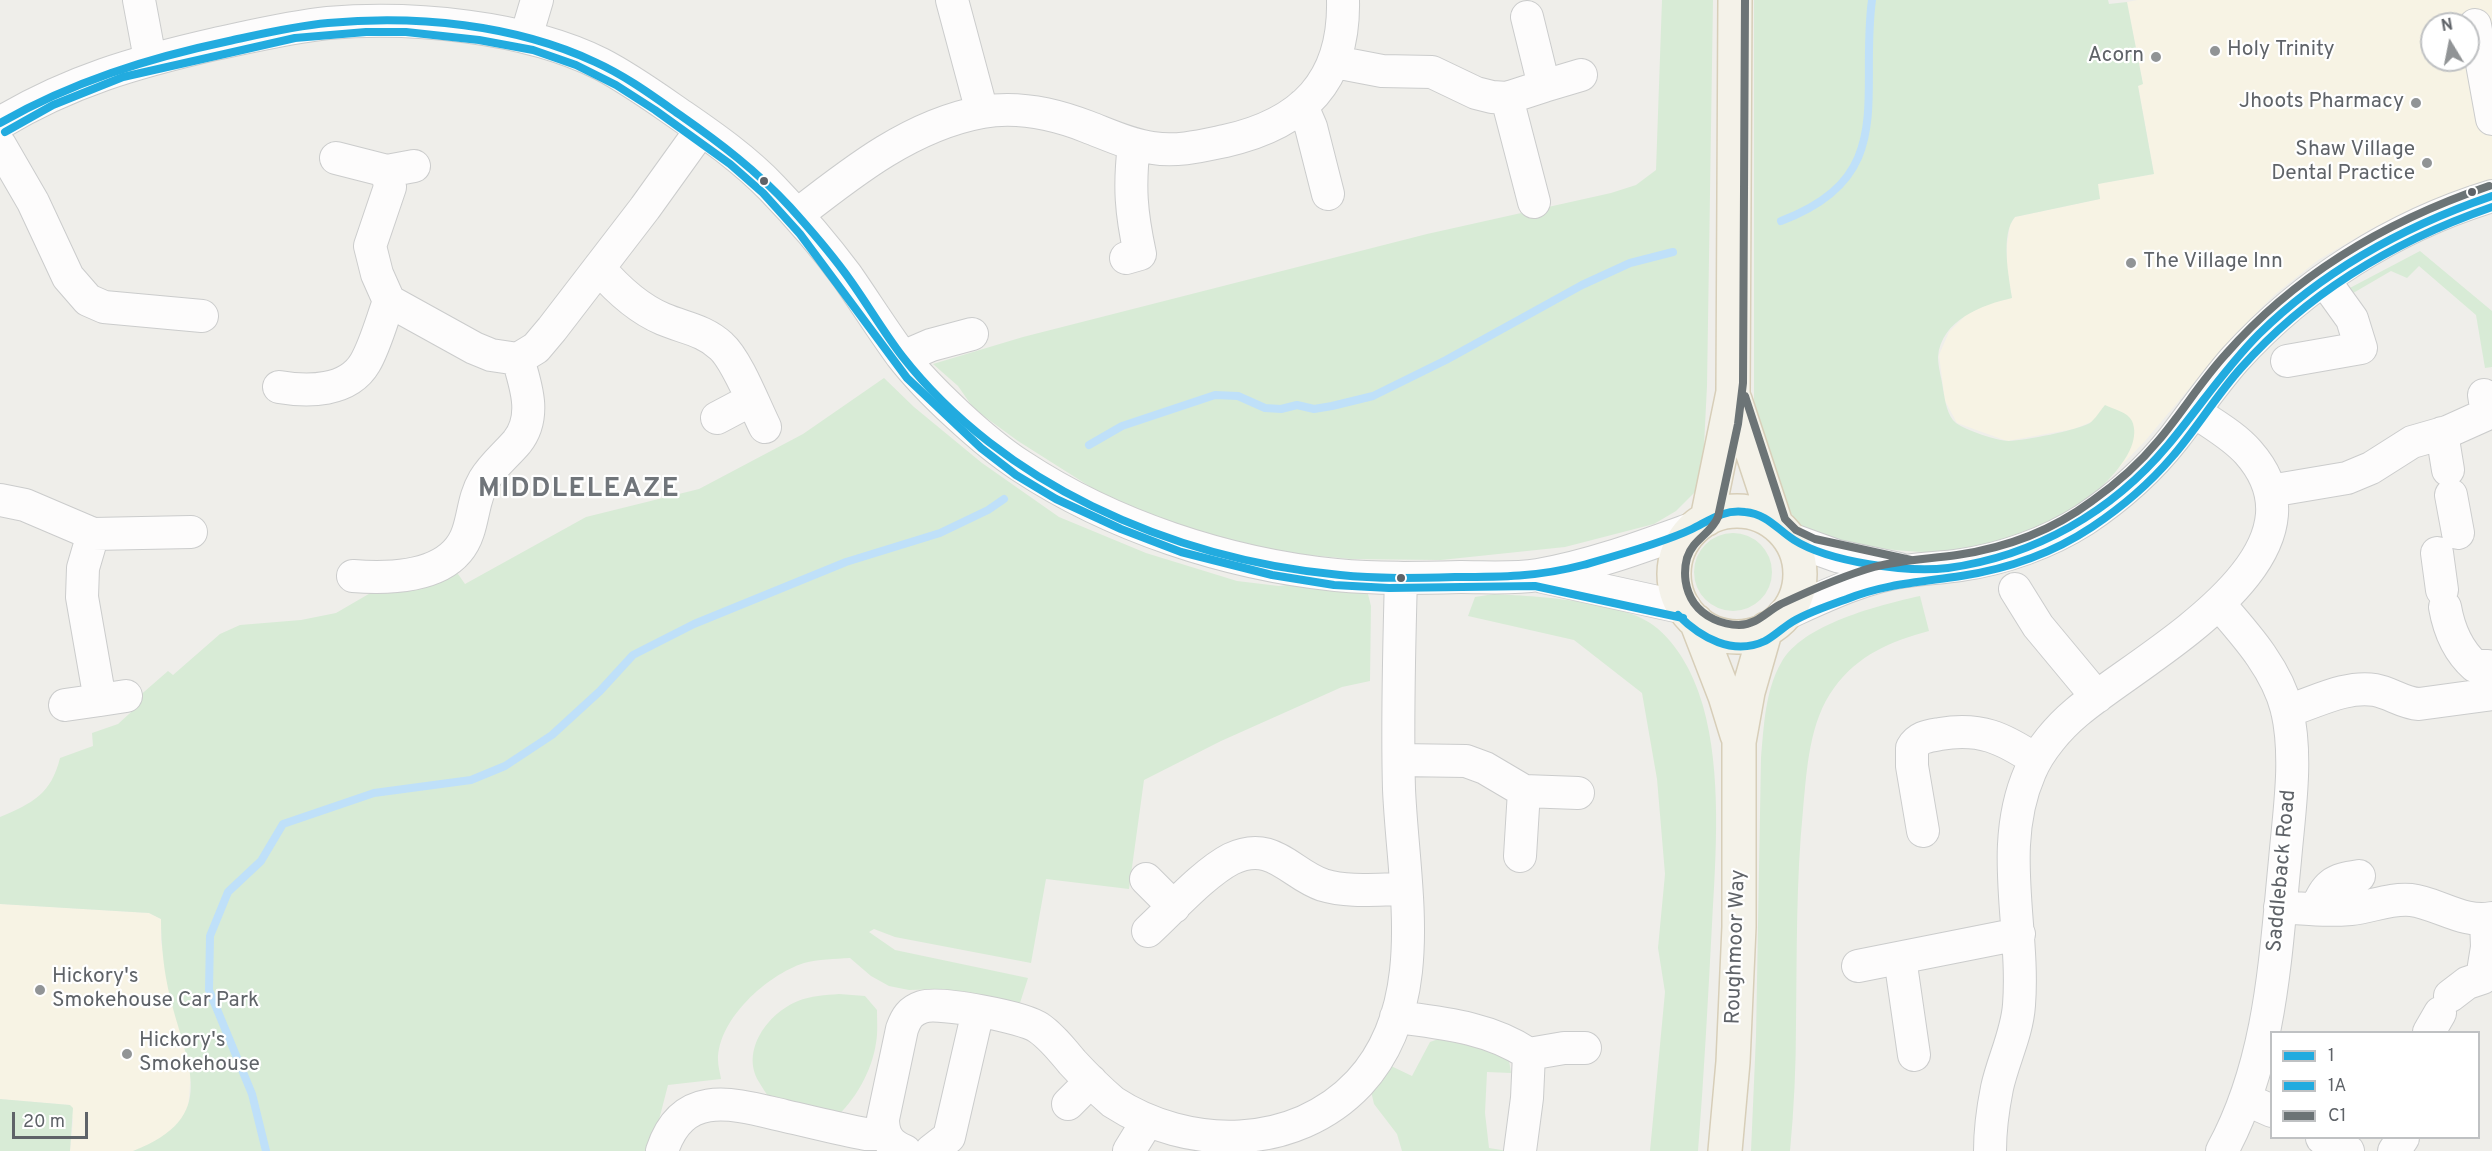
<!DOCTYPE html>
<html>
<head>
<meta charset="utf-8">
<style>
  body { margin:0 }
  #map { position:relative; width:2492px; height:1151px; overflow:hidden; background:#efeeea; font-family:Overpass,sans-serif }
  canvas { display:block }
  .legend { position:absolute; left:2270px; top:1031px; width:210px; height:108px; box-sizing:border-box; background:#fff; border:2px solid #bfc1c3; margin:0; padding:8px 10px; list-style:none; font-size:18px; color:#5f6368 }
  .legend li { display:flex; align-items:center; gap:12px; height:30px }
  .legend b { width:30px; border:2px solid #bfc1c3 }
  .north { position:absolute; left:2420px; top:12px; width:60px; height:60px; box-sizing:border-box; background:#fff; border:2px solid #bfc1c3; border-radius:50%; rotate:350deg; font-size:16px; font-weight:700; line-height:24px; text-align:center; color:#5f6368 }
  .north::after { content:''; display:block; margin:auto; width:21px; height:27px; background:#919496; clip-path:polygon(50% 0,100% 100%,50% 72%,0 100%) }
  .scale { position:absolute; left:12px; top:1112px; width:76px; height:27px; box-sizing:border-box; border:3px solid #5f6368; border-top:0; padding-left:8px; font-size:18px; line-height:21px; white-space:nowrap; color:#5f6368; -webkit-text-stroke:4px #fff; paint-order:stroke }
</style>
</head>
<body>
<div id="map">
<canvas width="2492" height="1151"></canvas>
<ul class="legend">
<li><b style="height:8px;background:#22abdf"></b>1</li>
<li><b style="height:8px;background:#22abdf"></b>1A</li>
<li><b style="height:8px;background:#6c7476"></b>C1</li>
</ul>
<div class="north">N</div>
<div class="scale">20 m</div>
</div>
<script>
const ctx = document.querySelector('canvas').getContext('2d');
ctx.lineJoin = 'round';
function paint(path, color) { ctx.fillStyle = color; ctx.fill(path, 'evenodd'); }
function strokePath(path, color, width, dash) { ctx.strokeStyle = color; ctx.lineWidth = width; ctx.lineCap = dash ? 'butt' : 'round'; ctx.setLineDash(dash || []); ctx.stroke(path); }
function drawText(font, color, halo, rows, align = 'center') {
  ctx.font = font + ' Overpass,sans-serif'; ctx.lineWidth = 4.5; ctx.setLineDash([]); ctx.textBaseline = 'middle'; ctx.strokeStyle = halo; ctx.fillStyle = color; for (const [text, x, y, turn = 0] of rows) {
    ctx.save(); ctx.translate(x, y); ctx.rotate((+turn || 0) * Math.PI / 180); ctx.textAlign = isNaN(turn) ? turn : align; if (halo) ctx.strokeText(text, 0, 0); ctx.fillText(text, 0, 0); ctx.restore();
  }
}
paint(new Path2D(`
  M 2138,0 L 2492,0 L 2492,181 L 2421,204 L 2371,229 L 2318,260 L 2274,295 L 2234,335 L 2145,441 L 2112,475 L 2128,455 L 2091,422 L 2074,429 L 2007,441 L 1957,423 L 1945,401 L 1939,355 L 1949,332 L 1967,314 L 1991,303 L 2012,298 L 2007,268 L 2007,245 L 2010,225 L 2015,217 L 2100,199 L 2097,184 L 2154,174 L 2138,85 L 2143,84 L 2127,2 ZM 2432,24 L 2468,24 L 2468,60 L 2432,60 Z
  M 0,904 L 149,913 L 161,919 L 161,941 L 170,995 L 188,1054 L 191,1071 L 188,1109 L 180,1121 L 169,1133 L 149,1145 L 133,1151 L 70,1151 L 73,1121 L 70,1105 L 0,1099 Z`), '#f7f3e4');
paint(new Path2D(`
  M 1662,0 L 1713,0 L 1707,386 L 1703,465 L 1695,492 L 1676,511 L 1654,524 L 1565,547 L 1441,560 L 1351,559 L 1298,554 L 1225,542 L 1178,527 L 1108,498 L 1018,441 L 974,409 L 958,386 L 933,364 L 1023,337 L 1427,234 L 1611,193 L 1636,185 L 1656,170 Z
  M 1754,0 L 2108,0 L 2109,4 L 2127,2 L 2143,84 L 2138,86 L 2154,174 L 2098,184 L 2100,199 L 2015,217 C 2000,234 2009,277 2012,298 C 1982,305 1941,320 1938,357 C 1938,368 1942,379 1943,389 C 1945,400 1947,416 1956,423 C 1965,430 1998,441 2009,441 C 2026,440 2075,431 2090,423 C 2095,419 2100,411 2105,405 C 2113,409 2128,412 2132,421 C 2146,453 2092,498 2068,513 C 2043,529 2013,538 1984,546 C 1947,556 1907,552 1870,547 C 1847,545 1820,544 1802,527 C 1777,503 1761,434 1754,400 Z
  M 2420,251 L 2492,311 L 2492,367 L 2485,368 L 2476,315 L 2419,266 L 2407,278 L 2391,271 L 2348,296 L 2346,290 Z
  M 884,378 L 914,407 L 982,463 L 1059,517 L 1146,553 L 1237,581 L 1279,586 L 1302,583 L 1359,584 L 1368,594 L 1371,606 L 1370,681 L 1342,687 L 1221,741 L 1144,780 L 1129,889 L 1046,879 L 1031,963 L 895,937 L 874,929 L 869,932 L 895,950 L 1028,978 L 1019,1006 L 942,989 L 909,990 L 889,986 L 871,976 L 850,958 C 835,959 818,959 804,963 C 767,975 718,1019 718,1060 C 718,1066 720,1073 721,1079 L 668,1085 L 651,1151 L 133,1151 C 221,1117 187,1066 170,997 C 164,973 161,945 161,919 L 149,913 L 0,904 L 0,817 C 33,803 51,794 60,758 L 93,746 L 92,733 L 118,724 L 140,704 L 137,698 L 168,671 L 173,675 L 220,634 L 240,625 L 301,620 L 336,613 L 398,577 L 451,564 L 465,584 L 586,517 L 699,489 L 803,434 Z
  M1694 572a39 39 0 1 1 78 0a39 39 0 1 1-78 0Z
  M 1494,594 C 1535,596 1621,601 1653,625 C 1678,643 1695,677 1703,706 C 1722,773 1716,855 1712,924 C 1708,999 1704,1075 1698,1151 L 1650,1151 L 1665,992 L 1658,948 L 1665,874 L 1657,779 L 1642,693 L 1574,640 L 1468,616 L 1475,597 Z
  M 1920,596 L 1929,631 C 1891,641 1858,655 1834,688 C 1809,722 1807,769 1803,810 C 1796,881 1797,952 1796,1024 C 1796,1066 1794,1109 1790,1151 L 1751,1151 L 1756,1036 L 1761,758 C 1764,726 1765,691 1781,663 C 1802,624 1880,605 1920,596 Z
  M 839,994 L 865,996 L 877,1010 C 877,1021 878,1033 876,1043 C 872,1071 855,1101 834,1119 C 818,1116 798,1116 783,1110 C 774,1106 764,1091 759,1082 C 740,1051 768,1013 798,1001 C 810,996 826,995 839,994 Z
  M 1450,1035 L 1508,1054 L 1511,1073 L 1487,1072 L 1485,1113 L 1489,1148 L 1508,1151 L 1402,1151 L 1397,1134 L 1374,1104 L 1371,1091 L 1389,1065 L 1412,1076 L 1430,1042 Z
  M 0,1099 L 70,1105 L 73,1108 L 70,1151 L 0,1151 Z`), '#d8ebd6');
strokePath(new Path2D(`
  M 1781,221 C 1899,177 1859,97 1872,0
  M 1089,445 L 1122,426 L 1215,395 L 1238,396 L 1265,408 L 1281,409 L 1297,405 L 1314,409 L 1332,406 L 1373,396 L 1446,360 L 1582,285 L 1630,263 L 1673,252
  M 266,1151 L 252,1094 L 209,990 L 210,936 L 228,892 L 261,861 L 283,824 L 374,793 L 471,780 L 505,766 L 552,735 L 600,691 L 633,655 L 694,624 L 846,562 L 940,533 L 988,510 L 1004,499`), '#bfe0f9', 8);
const minor = new Path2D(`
  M 139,0 L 150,59
  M 952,0 L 982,112
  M 1527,17 L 1544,86 L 1581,75
  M 2475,25 L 2492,119
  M 526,37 L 537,0
  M 1335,62 L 1382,71 L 1432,72 L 1476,93 L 1492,97 L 1507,98 L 1544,86
  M 1507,98 L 1534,202
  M 1302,106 L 1311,127 L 1328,194
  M 0,123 C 70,81 136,62 215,44 C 253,36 290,27 328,23 C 412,16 525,26 601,64 C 630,79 656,98 682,116 C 714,138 745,160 772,188 C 799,216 824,245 847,276 C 865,302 882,329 901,355 C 928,390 984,442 1021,466 C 1112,526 1227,564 1336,575 C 1378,579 1419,578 1461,577 C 1486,577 1513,579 1538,575 C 1591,566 1644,546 1694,528
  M 0,145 L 33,202 L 68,277 L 88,300 L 104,307 L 202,316
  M 336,158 L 387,171 L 390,187 L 370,246 L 377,274 L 389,301 L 474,348 L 491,355 L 518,359
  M 387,171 L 414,166
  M 797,215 C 852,172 911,125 982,112 C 1017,106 1055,114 1088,127 C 1109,135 1130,145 1153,148 C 1177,152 1201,146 1225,141 C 1302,124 1345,82 1343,0
  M 1126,258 L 1140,254 C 1131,212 1129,187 1134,144
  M 599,268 C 617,289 637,308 663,319 C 684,328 704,330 721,346 C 737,360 755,407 765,427
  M 903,357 L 931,345 L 972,334
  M 2287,361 L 2361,348 L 2352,319 L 2324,280
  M 279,387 C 308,392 348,392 365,363 C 375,346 382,320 389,301
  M 717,418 L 751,400
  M 2442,433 L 2448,470
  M 2270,491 L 2347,478 L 2371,468 L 2412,442 L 2447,432 L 2487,414 L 2484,395
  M 2451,495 L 2458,533
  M 0,500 L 25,505 L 93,534 L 191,532
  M 93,534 L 83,568 L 82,597 L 100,700 L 126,696
  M 1790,539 L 1837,556 L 1899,569
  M 2437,553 L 2442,590
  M 353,576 C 393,579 453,578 468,532 C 474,514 474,497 484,480 C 493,465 506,455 517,442 C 537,417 526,386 518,359 L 536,348 L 552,329 L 645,208 L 701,130
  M 1543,577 L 1685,608
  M 2015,589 L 2038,626 L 2097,697
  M 2219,604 C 2246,635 2277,669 2287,710 C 2298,758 2289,812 2285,860 C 2275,960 2271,1061 2222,1151
  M 2445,607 C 2449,630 2457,650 2475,666 L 2488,666 L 2492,691
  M 1783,615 C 1823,597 1863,577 1907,571 C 1925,568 1943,568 1961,565 C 2003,559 2048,543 2084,520 C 2117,498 2149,470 2174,438 C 2194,412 2213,384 2235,359 C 2304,283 2394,226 2492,196
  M 65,705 L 100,700
  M 2287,711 C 2314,703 2346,685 2375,690 C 2391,693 2403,703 2419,704 L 2492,694
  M 1399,760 L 1466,761 L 1485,768 L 1524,791 L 1578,793
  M 1923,831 L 1912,766 L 1912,748 C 1918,737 1928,736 1940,734 C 1980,727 2003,738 2036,760
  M 1520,856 L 1524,791
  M 1146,879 L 1174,907
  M 2280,907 C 2304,909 2327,911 2351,909 C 2371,907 2390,898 2411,900 C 2437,903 2464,924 2492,918
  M 2316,909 C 2327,884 2332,880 2359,876
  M 1148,931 C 1171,910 1204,873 1231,859 C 1273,839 1290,874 1323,885 C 1349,893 1379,889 1405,889
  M 1900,958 L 1914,1055
  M 1858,966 L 2019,934
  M 2450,996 L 2467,983 L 2482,978 L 2487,947 L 2486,920
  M 1396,1017 C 1442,1023 1489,1027 1529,1054 L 1527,1098 L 1520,1151
  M 2429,1032 L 2440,1013
  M 1529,1054 L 1564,1048 L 1585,1048
  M 2247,1100 L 2272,1111
  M 1068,1104 L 1091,1081
  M 2322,1138 L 2348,1151
  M 662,1151 C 683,1087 734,1104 785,1116 C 812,1122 839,1129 866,1134 L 885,1134
  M 905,1151 C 889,1145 883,1135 883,1119 L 902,1029 C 906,1018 910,1011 922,1007 C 939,1001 1024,1017 1039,1028 C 1052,1037 1062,1050 1072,1062 C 1085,1076 1099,1090 1113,1102 C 1188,1151 1295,1151 1359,1083 C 1432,1004 1403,885 1399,789 C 1397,719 1399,648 1401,578
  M 931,1151 L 949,1137 L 978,1011
  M 1129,1151 L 1145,1125
  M 1990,1151 C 1990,1130 1993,1108 1997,1088 C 2003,1060 2017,1034 2019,1005 C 2025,927 1997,847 2030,772 C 2039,750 2059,727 2077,712 C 2140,658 2341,557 2248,452 C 2233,435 2212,424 2194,411
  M 2394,1151 L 2403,1138`);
const major = new Path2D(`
  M 1735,400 L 1776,524
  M1674 574a63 63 0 1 1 126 0a63 63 0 1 1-126 0Z
  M 1707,519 L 1733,392 L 1735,0
  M 1696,621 L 1725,696 L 1737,735
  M 1725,1151 L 1733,1062 L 1739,927 L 1739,742 L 1748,692 L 1766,629`);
strokePath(minor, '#cbcccc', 34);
strokePath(major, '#d7ceb8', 36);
strokePath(minor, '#fdfcfc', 32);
strokePath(major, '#f4f2e9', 33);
strokePath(new Path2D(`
  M 0,123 C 72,82 148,58 229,41 C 261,34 294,26 328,23 C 416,15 514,24 595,62 C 626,76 653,96 680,115 C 720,143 757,171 790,207 C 809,228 828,250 845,273 C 865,300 882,330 902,356 C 952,420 1020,471 1092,506 C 1170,544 1255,567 1340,575 C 1378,579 1417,578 1455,577 C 1501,577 1538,577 1583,565 C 1615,556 1663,543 1692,529 C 1710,520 1724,509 1745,512 C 1767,514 1777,529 1794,540 C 1829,562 1907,573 1948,568 C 2035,556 2112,512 2168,445 C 2199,408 2225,368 2259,334 C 2325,269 2405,226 2492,196`), '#22abdf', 8);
strokePath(new Path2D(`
  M 5,132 L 53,105 L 123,77 L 295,38 L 366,32 L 406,32 L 479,40 L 533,50 L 576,65 L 616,85 L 655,110 L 730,164 L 763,193 L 800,234 L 907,378 L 981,448 L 1016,475 L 1056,499 L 1121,529 L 1181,552 L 1272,575 L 1334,585 L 1389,588 L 1535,586 L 1683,618
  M 1678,615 C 1701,638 1733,656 1765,641 C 1774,636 1780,630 1789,624 C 1805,613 1828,606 1847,599 C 1884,584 1921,582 1961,576 C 2007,569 2053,553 2092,527 C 2122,507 2149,484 2172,457 C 2197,428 2216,396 2241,368 C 2308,292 2397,240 2492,207`), '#22abdf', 8);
strokePath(new Path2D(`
  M 1745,0 L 1743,383 L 1738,424 L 1718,517 C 1711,534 1693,539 1687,558 C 1683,573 1685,590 1694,603 C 1704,617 1722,625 1739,625 C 1758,624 1766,612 1781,604 C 1811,590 1842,576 1874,567 C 1901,560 1929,559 1957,555 C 2005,548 2053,530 2092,501 C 2116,484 2139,464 2158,441 C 2182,413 2201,381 2226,354 C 2296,274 2389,220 2489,186
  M 1745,396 L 1785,519 L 1796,530 L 1815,539 L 1911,560`), '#6c7476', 8);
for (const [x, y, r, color] of [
  [2215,51,6,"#919496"],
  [2156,57,6,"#919496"],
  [2416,103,6,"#919496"],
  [2427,163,6,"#919496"],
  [764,181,5,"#5f6368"],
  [2472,192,5,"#5f6368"],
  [2131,263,6,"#919496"],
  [1401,578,5,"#5f6368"],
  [40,990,6,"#919496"],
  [127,1054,6,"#919496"]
]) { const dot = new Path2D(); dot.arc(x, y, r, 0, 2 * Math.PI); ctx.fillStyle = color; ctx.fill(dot); strokePath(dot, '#fff', 2); }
drawText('21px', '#5f6368', '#fff', [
  ["Holy Trinity",2227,51],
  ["Acorn",2144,57,"right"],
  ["Jhoots Pharmacy",2404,103,"right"],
  ["Shaw Village",2415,151,"right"],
  ["Dental Practice",2415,175,"right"],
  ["The Village Inn",2143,263],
  ["Hickory's",52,978],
  ["Smokehouse Car Park",52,1002],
  ["Hickory's",139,1042],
  ["Smokehouse",139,1066]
], 'left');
drawText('21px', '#5f6368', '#fff', [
  ["Saddleback Road",2283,871,-85],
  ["Roughmoor Way",1737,947,-88]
]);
ctx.letterSpacing = '1.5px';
drawText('bold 27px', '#70757a', '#fff', [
  ["MIDDLELEAZE",579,491]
]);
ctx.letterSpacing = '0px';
</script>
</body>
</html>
